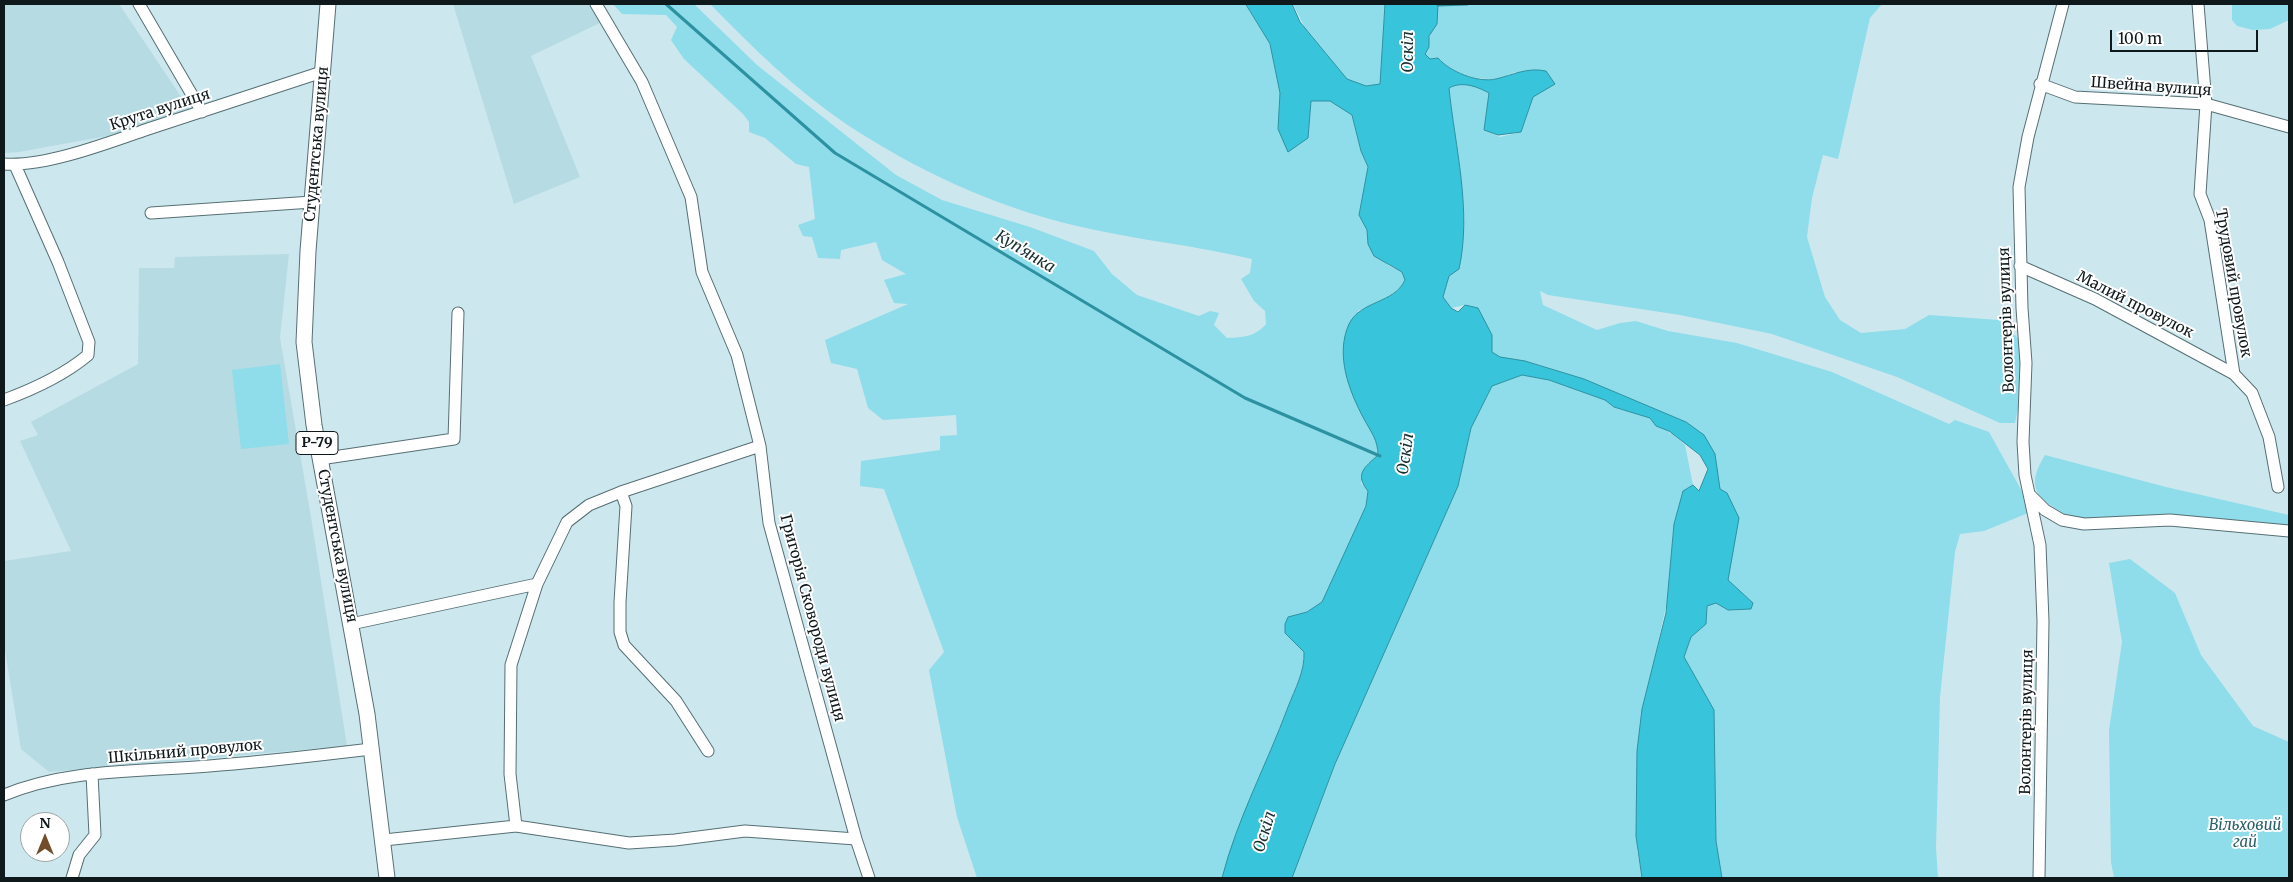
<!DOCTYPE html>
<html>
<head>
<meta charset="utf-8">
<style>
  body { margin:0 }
  #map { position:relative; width:2293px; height:882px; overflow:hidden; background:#cce8ee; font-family:Merriweather,serif }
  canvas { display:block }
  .frame { position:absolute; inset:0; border:5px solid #0f191b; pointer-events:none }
  .north { position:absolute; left:20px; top:812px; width:50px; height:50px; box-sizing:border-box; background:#fff; border:1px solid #9fa3a4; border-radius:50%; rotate:0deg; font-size:14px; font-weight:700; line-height:20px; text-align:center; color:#0f191b }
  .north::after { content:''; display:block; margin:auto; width:18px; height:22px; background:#734c29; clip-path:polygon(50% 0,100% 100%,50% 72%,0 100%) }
  .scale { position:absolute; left:2110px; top:30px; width:148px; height:22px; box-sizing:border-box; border:2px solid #0f191b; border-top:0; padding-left:6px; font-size:15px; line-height:18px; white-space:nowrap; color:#0f191b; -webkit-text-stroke:4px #fff; paint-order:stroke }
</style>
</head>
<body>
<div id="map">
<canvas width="2293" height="882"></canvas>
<div class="frame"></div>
<div class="north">N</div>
<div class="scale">100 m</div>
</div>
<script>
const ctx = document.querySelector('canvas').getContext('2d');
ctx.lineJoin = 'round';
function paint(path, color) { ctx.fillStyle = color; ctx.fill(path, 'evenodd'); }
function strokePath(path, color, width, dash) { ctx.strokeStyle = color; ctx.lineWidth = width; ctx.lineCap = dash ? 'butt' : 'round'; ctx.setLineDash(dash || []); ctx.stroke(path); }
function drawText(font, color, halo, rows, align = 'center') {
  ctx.font = font + ' Merriweather,serif'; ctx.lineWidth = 4; ctx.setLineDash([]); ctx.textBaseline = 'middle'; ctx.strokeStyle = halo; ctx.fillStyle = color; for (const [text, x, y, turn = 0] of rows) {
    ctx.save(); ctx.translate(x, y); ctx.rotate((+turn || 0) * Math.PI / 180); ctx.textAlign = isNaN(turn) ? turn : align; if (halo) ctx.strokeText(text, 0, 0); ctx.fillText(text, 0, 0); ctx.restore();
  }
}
paint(new Path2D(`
  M 4,4 L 119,4 L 190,110 L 138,128 L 107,136 L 19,152 L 4,153 Z
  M 453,4 L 596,4 L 606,20 L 531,56 L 580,177 L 514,204 Z
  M 289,254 L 280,338 L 311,517 L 347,746 L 49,772 L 21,749 L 4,644 L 4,561 L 71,551 L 20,441 L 38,435 L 31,422 L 138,364 L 139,268 L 174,268 L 175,257 Z`), '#b6dbe3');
paint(new Path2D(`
  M 613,4 L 694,4 L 757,65 L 896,175 L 942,200 L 1030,227 L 1094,251 L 1112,274 L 1137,295 L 1199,316 L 1210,311 L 1219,313 L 1214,325 L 1227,338 C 1244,337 1255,337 1266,324 L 1265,311 L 1254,301 L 1241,279 L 1250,273 L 1252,259 C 1194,245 1135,240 1077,226 C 995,207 916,170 846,124 C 796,90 752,47 710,4 L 1246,4 L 1270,44 L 1280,93 L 1278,129 L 1308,136 L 1311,101 L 1330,101 L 1352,115 L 1361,151 L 1368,169 L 1359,215 L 1367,230 L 1368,244 L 1389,266 L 1402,272 L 1405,280 C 1396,297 1375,303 1358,311 L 1379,441 L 1376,457 L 1367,464 L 1361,483 L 1368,491 L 1366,506 L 1322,604 L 1307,612 L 1288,617 L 1285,633 L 1304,652 C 1304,672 1294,692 1287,710 C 1266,767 1238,820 1223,878 L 977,878 L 957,817 L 929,670 L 944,652 L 884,489 L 860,486 L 861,461 L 940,450 L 940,436 L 957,435 L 956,415 L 883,420 L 868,408 L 857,369 L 831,363 L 825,340 L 908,304 L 894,303 L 884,280 L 906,274 L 882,260 L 876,242 L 841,250 L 840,259 L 818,258 L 812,237 L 803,236 L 798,225 L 815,219 L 809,167 L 796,164 L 765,138 L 749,132 L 749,122 L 743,114 L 684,59 L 671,40 L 677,27 L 666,15 L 622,14 Z
  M 1293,4 L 1385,4 L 1380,84 L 1366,86 L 1347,79 L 1304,26 Z
  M 1438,4 L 1882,4 L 1870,18 L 1838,159 L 1823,155 L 1812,198 L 1807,237 L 1825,297 L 1840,320 L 1861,333 L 1905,329 L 1929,315 L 1999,320 L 2026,346 L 2024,378 L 2015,423 L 2000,423 L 1897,377 L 1772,334 L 1680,315 L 1548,295 L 1540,291 L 1543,305 L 1597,330 L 1620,323 L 1636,321 L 1668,331 L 1737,343 L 1832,372 L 1949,424 L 1955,420 L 1989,432 L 2033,511 L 1984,531 L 1960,534 L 1955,552 L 1940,697 L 1936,848 L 1938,878 L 1722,878 L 1716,841 L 1714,710 L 1684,657 L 1691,637 L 1706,624 L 1707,606 L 1716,603 L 1728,610 L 1751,609 L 1753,603 L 1728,580 L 1727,493 L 1718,488 L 1686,422 L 1584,379 L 1530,362 L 1507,359 L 1492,386 L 1522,375 L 1549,380 L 1605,400 L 1614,407 L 1650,418 L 1656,426 L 1669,431 L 1670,435 L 1671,433 L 1685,445 L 1693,485 L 1682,494 L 1673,533 L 1668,597 L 1641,721 L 1637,849 L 1642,878 L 1292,878 L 1339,755 L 1458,486 L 1471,428 L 1492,386 L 1478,309 L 1465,305 L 1451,308 L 1443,297 L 1449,276 L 1462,252 L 1464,211 L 1449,88 C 1463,81 1476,86 1489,93 L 1484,130 L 1500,137 L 1521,132 L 1533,97 L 1515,72 C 1508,75 1499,80 1492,79 C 1473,79 1451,73 1438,58 L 1430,59 L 1425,54 Z
  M 2232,4 L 2289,4 L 2289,20 L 2270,29 L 2253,30 L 2237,26 L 2232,20 Z
  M 280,364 L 289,444 L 241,449 L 232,370 Z
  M 2045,455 L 2166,487 L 2289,515 L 2289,525 L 2071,518 C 2040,499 2023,491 2045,455 Z
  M 2130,559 L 2175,593 L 2201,655 L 2253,726 L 2289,742 L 2289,878 L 2114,878 L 2111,862 L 2109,730 L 2122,642 L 2109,563 Z`), '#8fdcea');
const water = new Path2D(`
  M 1246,4 L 1292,4 L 1300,22 L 1347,79 L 1366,86 L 1380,84 L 1385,4 L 1438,4 L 1437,24 L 1429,36 L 1429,47 L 1425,54 L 1430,59 L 1438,58 C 1450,72 1478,83 1496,79 C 1513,75 1527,67 1546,71 L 1555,84 L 1533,97 L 1521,132 L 1498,135 L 1484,130 L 1489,93 C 1476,86 1462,81 1449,88 C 1455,147 1472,211 1459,269 L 1449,276 L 1443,297 L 1451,308 L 1458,312 L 1465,305 L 1478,308 L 1492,335 L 1492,352 L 1500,357 L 1525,361 L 1584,379 L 1686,422 L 1704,435 L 1715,454 L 1720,489 L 1727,493 L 1739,518 L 1728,580 L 1753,603 L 1751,609 L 1728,610 L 1716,603 L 1707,606 L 1706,624 L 1691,637 L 1684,657 L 1714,710 L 1716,841 L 1722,878 L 1642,878 L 1636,836 L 1637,751 L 1642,709 L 1666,613 L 1674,524 L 1683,491 L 1693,485 L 1699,491 L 1708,469 L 1700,455 L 1669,431 L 1656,426 L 1650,418 L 1614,407 L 1605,400 L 1549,380 L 1522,375 L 1492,386 L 1471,428 L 1458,486 L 1335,764 L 1292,878 L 1222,878 C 1237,819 1267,764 1288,707 C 1295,689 1305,671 1304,652 L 1285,633 L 1285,624 L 1288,617 L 1307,612 L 1322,602 L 1366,506 L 1368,491 C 1354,474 1365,467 1378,455 C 1378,440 1371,432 1364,419 C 1349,391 1335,355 1349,324 C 1361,300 1394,304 1405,280 L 1402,272 L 1374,256 L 1368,244 L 1367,230 L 1359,215 L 1368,167 L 1361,151 L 1352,115 L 1330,101 L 1311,101 L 1308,138 L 1288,152 L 1278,129 L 1280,93 L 1270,44 Z`);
paint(water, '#38c5db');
strokePath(water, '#2c91a1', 1);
strokePath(new Path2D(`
  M 666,4 L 835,153 L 1245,398 L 1380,456
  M 1438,5 L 1467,4`), '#2c91a1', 3);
const minor = new Path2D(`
  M 139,4 L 202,112
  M 596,4 L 642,82 L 691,197 L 702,272 L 737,355 L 760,446 L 769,523 L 856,839 L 869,878
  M 2198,4 L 2206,104 L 2200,194 L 2210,220 L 2234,374 L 2252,393 L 2269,437 L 2278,487
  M 2040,84 L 2075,97 L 2206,104 L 2289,127
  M 4,164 C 45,167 108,143 148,129 C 206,110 264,91 322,72
  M 151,213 L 312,202
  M 2020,266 L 2095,299 L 2234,374
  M 4,400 C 34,389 63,376 88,355 L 89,342 L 58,262 L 15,165
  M 320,459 L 454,439 L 458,313
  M 621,492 L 626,506 L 620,602 L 620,632 L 624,645 L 676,701 L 708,751
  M 2030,495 L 2045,510 L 2062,520 L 2084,524 L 2170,520 L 2289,531
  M 351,624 L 537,584
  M 4,795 C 71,767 149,772 220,765 C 271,761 321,755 371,749
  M 516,826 L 510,774 L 511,665 L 537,584 L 567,522 L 589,505 L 621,492 L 760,446
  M 384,840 L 516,826 L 629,843 L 675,840 L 745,831 L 856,839
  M 72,878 L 79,855 L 95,835 L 92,774
  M 2039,878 L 2043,621 L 2040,545 L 2025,475 L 2023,442 L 2026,363 L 2022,308 L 2019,187 L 2028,137 L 2063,4`);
const major = new Path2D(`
  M 328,4 L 308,251 L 304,342 L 314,425 L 367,714 L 387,878`);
strokePath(minor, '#566f74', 13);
strokePath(major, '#566f74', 17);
strokePath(minor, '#fff', 11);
strokePath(major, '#fff', 15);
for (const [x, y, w] of [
  [317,443,42]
]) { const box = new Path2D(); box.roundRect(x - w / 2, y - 11.5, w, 23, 4); ctx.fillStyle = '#fff'; ctx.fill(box); strokePath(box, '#0f191b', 1); }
drawText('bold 14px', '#0f191b', null, [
  ["Р-79",317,443]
]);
drawText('15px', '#0f191b', '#fff', [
  ["Швейна вулиця",2151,87,4],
  ["Крута вулиця",160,110,-18],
  ["Студентська вулиця",317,144,-85],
  ["Трудовий провулок",2233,283,80],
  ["Малий провулок",2135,305,27],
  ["Волонтерів вулиця",2007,320,-92],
  ["Студентська вулиця",337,546,79],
  ["Григорія Сковороди вулиця",812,618,75],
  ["Волонтерів вулиця",2027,722,-89],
  ["Шкільний провулок",185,752,-5]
]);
drawText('italic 15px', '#285f69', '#fff', [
  ["Вільховий",2245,826],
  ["гай",2245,843]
]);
drawText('italic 16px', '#172e32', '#fff', [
  ["Оскіл",1408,52,-90],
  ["Куп'янка",1025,252,31],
  ["Оскіл",1406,454,-82],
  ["Оскіл",1265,832,-73]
]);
</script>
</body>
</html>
